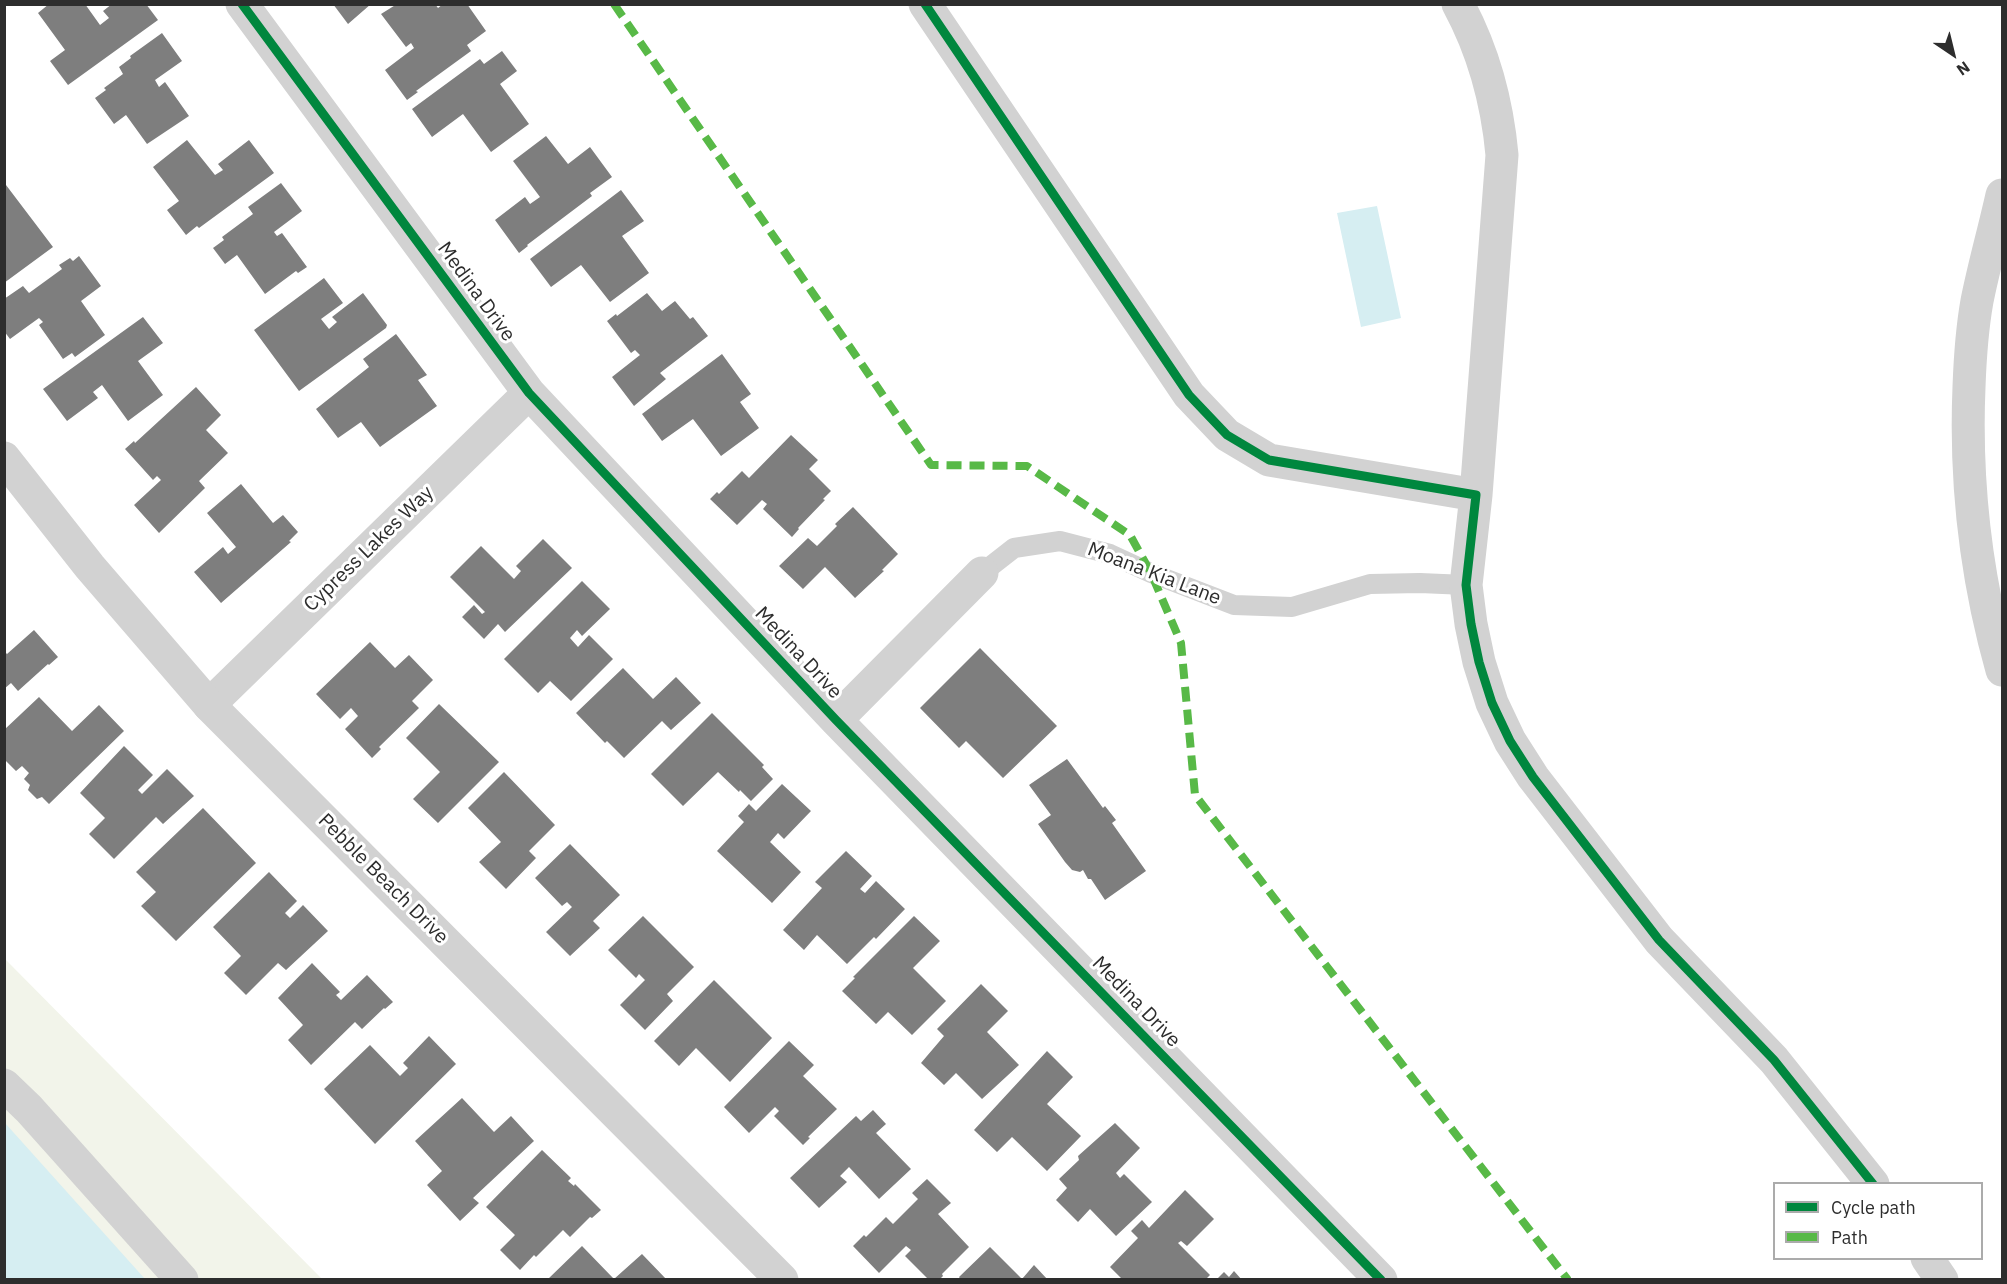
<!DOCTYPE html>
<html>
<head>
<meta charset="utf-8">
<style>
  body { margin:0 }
  #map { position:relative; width:2007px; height:1284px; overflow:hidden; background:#fff; font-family:"IBM Plex Sans",sans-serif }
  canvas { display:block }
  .frame { position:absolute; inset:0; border:6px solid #2d2d2d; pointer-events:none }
  .legend { position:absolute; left:1773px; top:1182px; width:210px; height:78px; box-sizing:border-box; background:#fff; border:2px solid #ababab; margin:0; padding:8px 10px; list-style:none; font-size:18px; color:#2d2d2d }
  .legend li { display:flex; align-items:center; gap:12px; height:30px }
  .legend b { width:30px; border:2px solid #ababab }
  .north { position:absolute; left:1923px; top:24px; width:60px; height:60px; -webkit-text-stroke:4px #fff; paint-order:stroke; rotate:145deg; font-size:16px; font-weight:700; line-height:24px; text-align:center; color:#2d2d2d }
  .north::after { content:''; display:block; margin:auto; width:21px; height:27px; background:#2d2d2d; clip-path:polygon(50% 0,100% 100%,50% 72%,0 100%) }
</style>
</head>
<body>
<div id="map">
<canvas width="2007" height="1284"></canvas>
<div class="frame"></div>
<ul class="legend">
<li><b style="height:8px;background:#00873e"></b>Cycle path</li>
<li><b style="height:8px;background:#58b947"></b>Path</li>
</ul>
<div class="north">N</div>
</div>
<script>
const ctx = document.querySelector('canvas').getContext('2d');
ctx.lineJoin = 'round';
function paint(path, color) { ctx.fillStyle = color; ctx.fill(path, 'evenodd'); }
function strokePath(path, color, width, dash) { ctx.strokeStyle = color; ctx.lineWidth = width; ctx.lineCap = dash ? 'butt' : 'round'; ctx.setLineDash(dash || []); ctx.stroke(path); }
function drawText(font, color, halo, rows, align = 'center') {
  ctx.font = font + ' "IBM Plex Sans",sans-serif'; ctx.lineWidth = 6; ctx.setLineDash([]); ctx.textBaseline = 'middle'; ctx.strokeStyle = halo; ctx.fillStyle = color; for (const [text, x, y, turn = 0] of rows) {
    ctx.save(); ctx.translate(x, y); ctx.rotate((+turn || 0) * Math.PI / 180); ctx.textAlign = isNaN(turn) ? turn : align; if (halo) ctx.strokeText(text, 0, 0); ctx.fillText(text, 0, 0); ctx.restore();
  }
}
paint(new Path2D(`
  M 5,959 L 322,1279 L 5,1279 Z`), '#f2f4ea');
paint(new Path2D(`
  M 1377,206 L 1401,318 L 1361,327 L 1337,213 Z
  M 5,1123 L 145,1279 L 5,1279 Z`), '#d6eef2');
paint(new Path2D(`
  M 49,4 L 85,4 L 100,25 L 109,18 L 103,11 L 112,4 L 146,4 L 158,20 L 68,85 L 50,61 L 65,50 L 38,13 Z
  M 333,4 L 371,4 L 348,24 Z
  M 397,4 L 435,4 L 438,8 L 443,4 L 467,4 L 486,31 L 467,45 L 471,51 L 416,91 L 418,92 L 407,100 L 385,70 L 414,48 L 411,43 L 406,47 L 381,14 Z
  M 162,33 L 182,61 L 155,80 L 159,87 L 165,82 L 189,116 L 147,144 L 126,115 L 114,124 L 95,98 L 106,90 L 104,88 L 123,74 L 119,67 L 131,58 L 130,56 Z
  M 502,51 L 517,71 L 500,84 L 529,124 L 491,152 L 463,114 L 432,137 L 412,109 L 480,59 L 484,64 Z
  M 546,136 L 568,164 L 590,147 L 612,177 L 590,193 L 592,196 L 527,245 L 528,246 L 519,253 L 495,220 L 525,197 L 530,204 L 540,197 L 513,161 Z
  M 187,140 L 215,175 L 223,170 L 218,164 L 249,140 L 274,173 L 199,228 L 197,226 L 186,235 L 167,210 L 179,201 L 153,167 Z
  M 281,183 L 302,211 L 274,232 L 277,236 L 282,233 L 307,267 L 298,273 L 296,271 L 265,294 L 237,255 L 225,264 L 213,248 L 224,240 L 222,237 L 253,214 L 248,207 Z
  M 6,185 L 53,247 L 4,283 L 4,187 Z
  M 621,190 L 644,221 L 622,236 L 649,273 L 610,302 L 581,265 L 551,287 L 530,259 Z
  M 79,256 L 101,286 L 81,301 L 105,335 L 75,357 L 72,353 L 63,359 L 39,325 L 43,322 L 39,318 L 10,339 L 4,331 L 4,299 L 23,286 L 29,293 L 62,269 L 59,265 L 70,258 L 73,261 Z
  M 324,278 L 343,303 L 321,319 L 329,329 L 337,322 L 332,317 L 363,293 L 387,325 L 386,328 L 299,391 L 254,330 Z
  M 647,293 L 662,311 L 675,301 L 690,319 L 693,317 L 708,336 L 660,373 L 666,379 L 634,406 L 612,377 L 640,355 L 635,350 L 631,353 L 607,321 L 616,314 L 617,316 Z
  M 143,317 L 163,343 L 138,361 L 163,395 L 128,421 L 102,385 L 93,392 L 98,398 L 67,421 L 43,389 Z
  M 396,334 L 427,375 L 418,380 L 437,406 L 380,447 L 361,422 L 338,438 L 316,409 L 369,367 L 363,359 Z
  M 722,354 L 751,394 L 740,402 L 759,428 L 721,456 L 693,419 L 662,441 L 642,414 Z
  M 196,387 L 221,415 L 206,430 L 228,453 L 199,481 L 205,488 L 159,533 L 134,505 L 161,480 L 157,476 L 153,480 L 125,449 L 134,441 L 135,443 Z
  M 791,435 L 818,460 L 809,469 L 831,491 L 823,499 L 825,500 L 798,528 L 799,529 L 792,537 L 763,509 L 767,504 L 762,500 L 737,525 L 710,499 L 717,492 L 719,494 L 742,471 L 749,478 Z
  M 241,484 L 273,523 L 283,515 L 298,532 L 289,541 L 291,542 L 221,603 L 194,572 L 223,547 L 228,554 L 236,547 L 207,513 Z
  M 853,507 L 898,554 L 882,570 L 884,571 L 855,598 L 825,567 L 803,589 L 779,566 L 808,538 L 817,546 L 837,526 L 835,524 Z
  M 543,539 L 572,568 L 505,632 L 498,624 L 484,639 L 462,617 L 474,605 L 482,614 L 485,612 L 450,577 L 481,546 L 514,579 L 521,571 L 516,566 Z
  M 582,581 L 610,609 L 582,636 L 577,630 L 570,638 L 578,647 L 589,635 L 613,659 L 571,701 L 550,681 L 538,693 L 504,659 Z
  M 34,630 L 58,657 L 49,665 L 48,664 L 18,691 L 11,683 L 4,689 L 4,651 L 7,654 Z
  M 370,642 L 395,668 L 409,655 L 433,680 L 412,701 L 419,708 L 379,747 L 381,749 L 372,758 L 345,729 L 358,716 L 351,708 L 340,719 L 316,694 Z
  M 980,648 L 1057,726 L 1003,778 L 966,741 L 959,748 L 920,708 Z
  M 623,668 L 653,699 L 676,677 L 701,703 L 671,730 L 662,721 L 624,758 L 607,741 L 605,743 L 576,713 Z
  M 39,697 L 72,731 L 99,705 L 124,731 L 49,804 L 42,797 L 37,799 L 28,790 L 30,785 L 24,779 L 29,773 L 22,766 L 16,771 L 4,759 L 4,730 Z
  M 439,704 L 499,762 L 438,823 L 413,799 L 440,772 L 406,738 Z
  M 712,713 L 764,765 L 762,767 L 773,779 L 751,801 L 740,790 L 739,792 L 718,772 L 683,806 L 651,774 Z
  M 124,746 L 153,775 L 138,790 L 142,794 L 167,769 L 194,796 L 163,824 L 156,817 L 114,859 L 89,834 L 105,818 L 80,793 Z
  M 1067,759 L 1103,808 L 1105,806 L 1116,820 L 1112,823 L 1146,871 L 1105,900 L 1091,879 L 1088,879 L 1083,870 L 1080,872 L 1072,870 L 1065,862 L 1038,824 L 1051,815 L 1029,785 Z
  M 504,772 L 555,825 L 529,851 L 536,858 L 506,889 L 479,862 L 501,842 L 468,808 Z
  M 782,784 L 811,811 L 784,839 L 778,833 L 770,842 L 801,872 L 772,903 L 717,851 L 744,822 L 738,816 L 749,804 L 756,811 Z
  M 203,808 L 256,863 L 176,941 L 141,906 L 156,892 L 136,872 Z
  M 570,844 L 620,895 L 593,921 L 600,928 L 570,956 L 546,932 L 572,907 L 567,902 L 562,906 L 535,878 Z
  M 846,851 L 872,876 L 860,889 L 865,893 L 876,881 L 905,909 L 876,939 L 874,937 L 847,964 L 817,935 L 804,950 L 783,930 L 822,888 L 815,882 Z
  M 269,872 L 297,901 L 285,913 L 290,918 L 303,905 L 328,931 L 286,970 L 278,963 L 246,995 L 224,973 L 241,956 L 213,927 Z
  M 643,916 L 694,967 L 667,994 L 673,1001 L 645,1030 L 620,1005 L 645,980 L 639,974 L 636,978 L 608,950 Z
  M 914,916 L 940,941 L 913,968 L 946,1001 L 912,1035 L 888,1012 L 876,1024 L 842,991 L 855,978 L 853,977 Z
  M 312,963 L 340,992 L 336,995 L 341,1000 L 367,975 L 393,1002 L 385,1009 L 384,1008 L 362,1029 L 355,1022 L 311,1065 L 288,1040 L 303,1025 L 278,998 Z
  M 714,980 L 772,1038 L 730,1082 L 696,1048 L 679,1066 L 654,1041 Z
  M 981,984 L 1008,1011 L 987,1032 L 1019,1065 L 982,1099 L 956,1073 L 944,1085 L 921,1063 L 944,1036 L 937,1029 Z
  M 429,1036 L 456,1064 L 375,1144 L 324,1089 L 370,1045 L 400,1076 L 408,1068 L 403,1063 Z
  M 789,1041 L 814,1065 L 803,1076 L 837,1109 L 808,1137 L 810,1138 L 803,1145 L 774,1116 L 779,1111 L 775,1107 L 749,1133 L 724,1107 Z
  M 1047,1051 L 1073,1077 L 1047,1104 L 1081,1136 L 1047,1171 L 1012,1137 L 997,1152 L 974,1130 Z
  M 462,1098 L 494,1132 L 511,1116 L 534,1141 L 473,1198 L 479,1203 L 460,1221 L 427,1185 L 442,1171 L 415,1141 Z
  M 873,1110 L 886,1124 L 876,1133 L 911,1169 L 879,1199 L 849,1167 L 840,1176 L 847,1182 L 819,1208 L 790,1178 L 856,1116 L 861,1121 Z
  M 1115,1123 L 1140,1148 L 1116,1173 L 1120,1178 L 1124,1174 L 1152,1202 L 1116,1236 L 1090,1209 L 1078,1222 L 1056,1200 L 1067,1188 L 1059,1179 L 1079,1160 L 1078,1156 Z
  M 542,1150 L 571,1178 L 568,1181 L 574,1186 L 575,1184 L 601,1210 L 592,1218 L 590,1217 L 570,1237 L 563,1230 L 536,1257 L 534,1255 L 520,1270 L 500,1250 L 515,1235 L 486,1207 Z
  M 927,1179 L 951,1203 L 938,1214 L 969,1247 L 942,1274 L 943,1276 L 939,1280 L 929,1280 L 905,1256 L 911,1250 L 906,1246 L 879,1273 L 853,1246 L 864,1235 L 866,1237 L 886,1217 L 893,1224 L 918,1199 L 912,1193 Z
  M 1185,1190 L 1214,1219 L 1187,1246 L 1181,1241 L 1178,1243 L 1210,1275 L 1205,1280 L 1123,1280 L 1110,1267 L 1138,1238 L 1131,1231 L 1142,1220 L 1149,1228 Z
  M 582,1246 L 614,1279 L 642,1254 L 667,1280 L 547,1280 Z
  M 990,1247 L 1022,1279 L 1034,1265 L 1048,1280 L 961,1280 L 959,1277 Z
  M 1234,1271 L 1242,1280 L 1216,1280 L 1224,1272 L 1229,1277 Z`), '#7e7e7e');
strokePath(new Path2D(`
  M 982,573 L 1014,548 L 1060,541 L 1110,554 L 1151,573 L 1234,605 L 1292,607 L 1370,584 L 1420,583 L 1466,585`), '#d2d2d2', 20);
strokePath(new Path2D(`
  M 242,4 L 529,393 L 836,720 L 1381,1280
  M 925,4 L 1189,395 L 1227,435 L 1269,460 L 1476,495 L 1466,585 L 1471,624 L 1479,662 L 1492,703 L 1510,741 L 1533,777 L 1659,940 L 1774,1060 L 1873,1184
  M 1458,4 C 1484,52 1497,100 1502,155 L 1476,495
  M 2002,195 C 1994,231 1984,266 1977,301 C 1972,329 1970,359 1969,387 C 1965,483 1976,578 2002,670
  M 209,705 L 529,393
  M 836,720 L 982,573
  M 4,1085 L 29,1109 L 182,1280
  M 1927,1258 L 1942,1280`), '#d2d2d2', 33);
strokePath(new Path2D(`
  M 4,458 L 90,567 L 209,705 L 782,1280`), '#d2d2d2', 33);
strokePath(new Path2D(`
  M 614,4 L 931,465 L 1027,466 L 1130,535 L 1151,573 L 1181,643 L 1195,795 L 1568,1280`), '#58b947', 8, [15, 8]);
strokePath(new Path2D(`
  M 242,4 L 529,393 L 836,720 L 1381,1280
  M 925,4 L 1189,395 L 1227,435 L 1269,460 L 1476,495 L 1466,585 L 1471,624 L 1479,662 L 1492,703 L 1510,741 L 1533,777 L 1659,940 L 1774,1060 L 1873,1184`), '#00873e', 9);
drawText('20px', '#2d2d2d', '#fff', [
  ["Medina Drive",476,292,54],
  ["Cypress Lakes Way",369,549,-44],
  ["Moana Kia Lane",1154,574,21],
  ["Medina Drive",798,653,47],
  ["Pebble Beach Drive",383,879,45],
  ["Medina Drive",1136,1002,46]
]);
</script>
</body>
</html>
